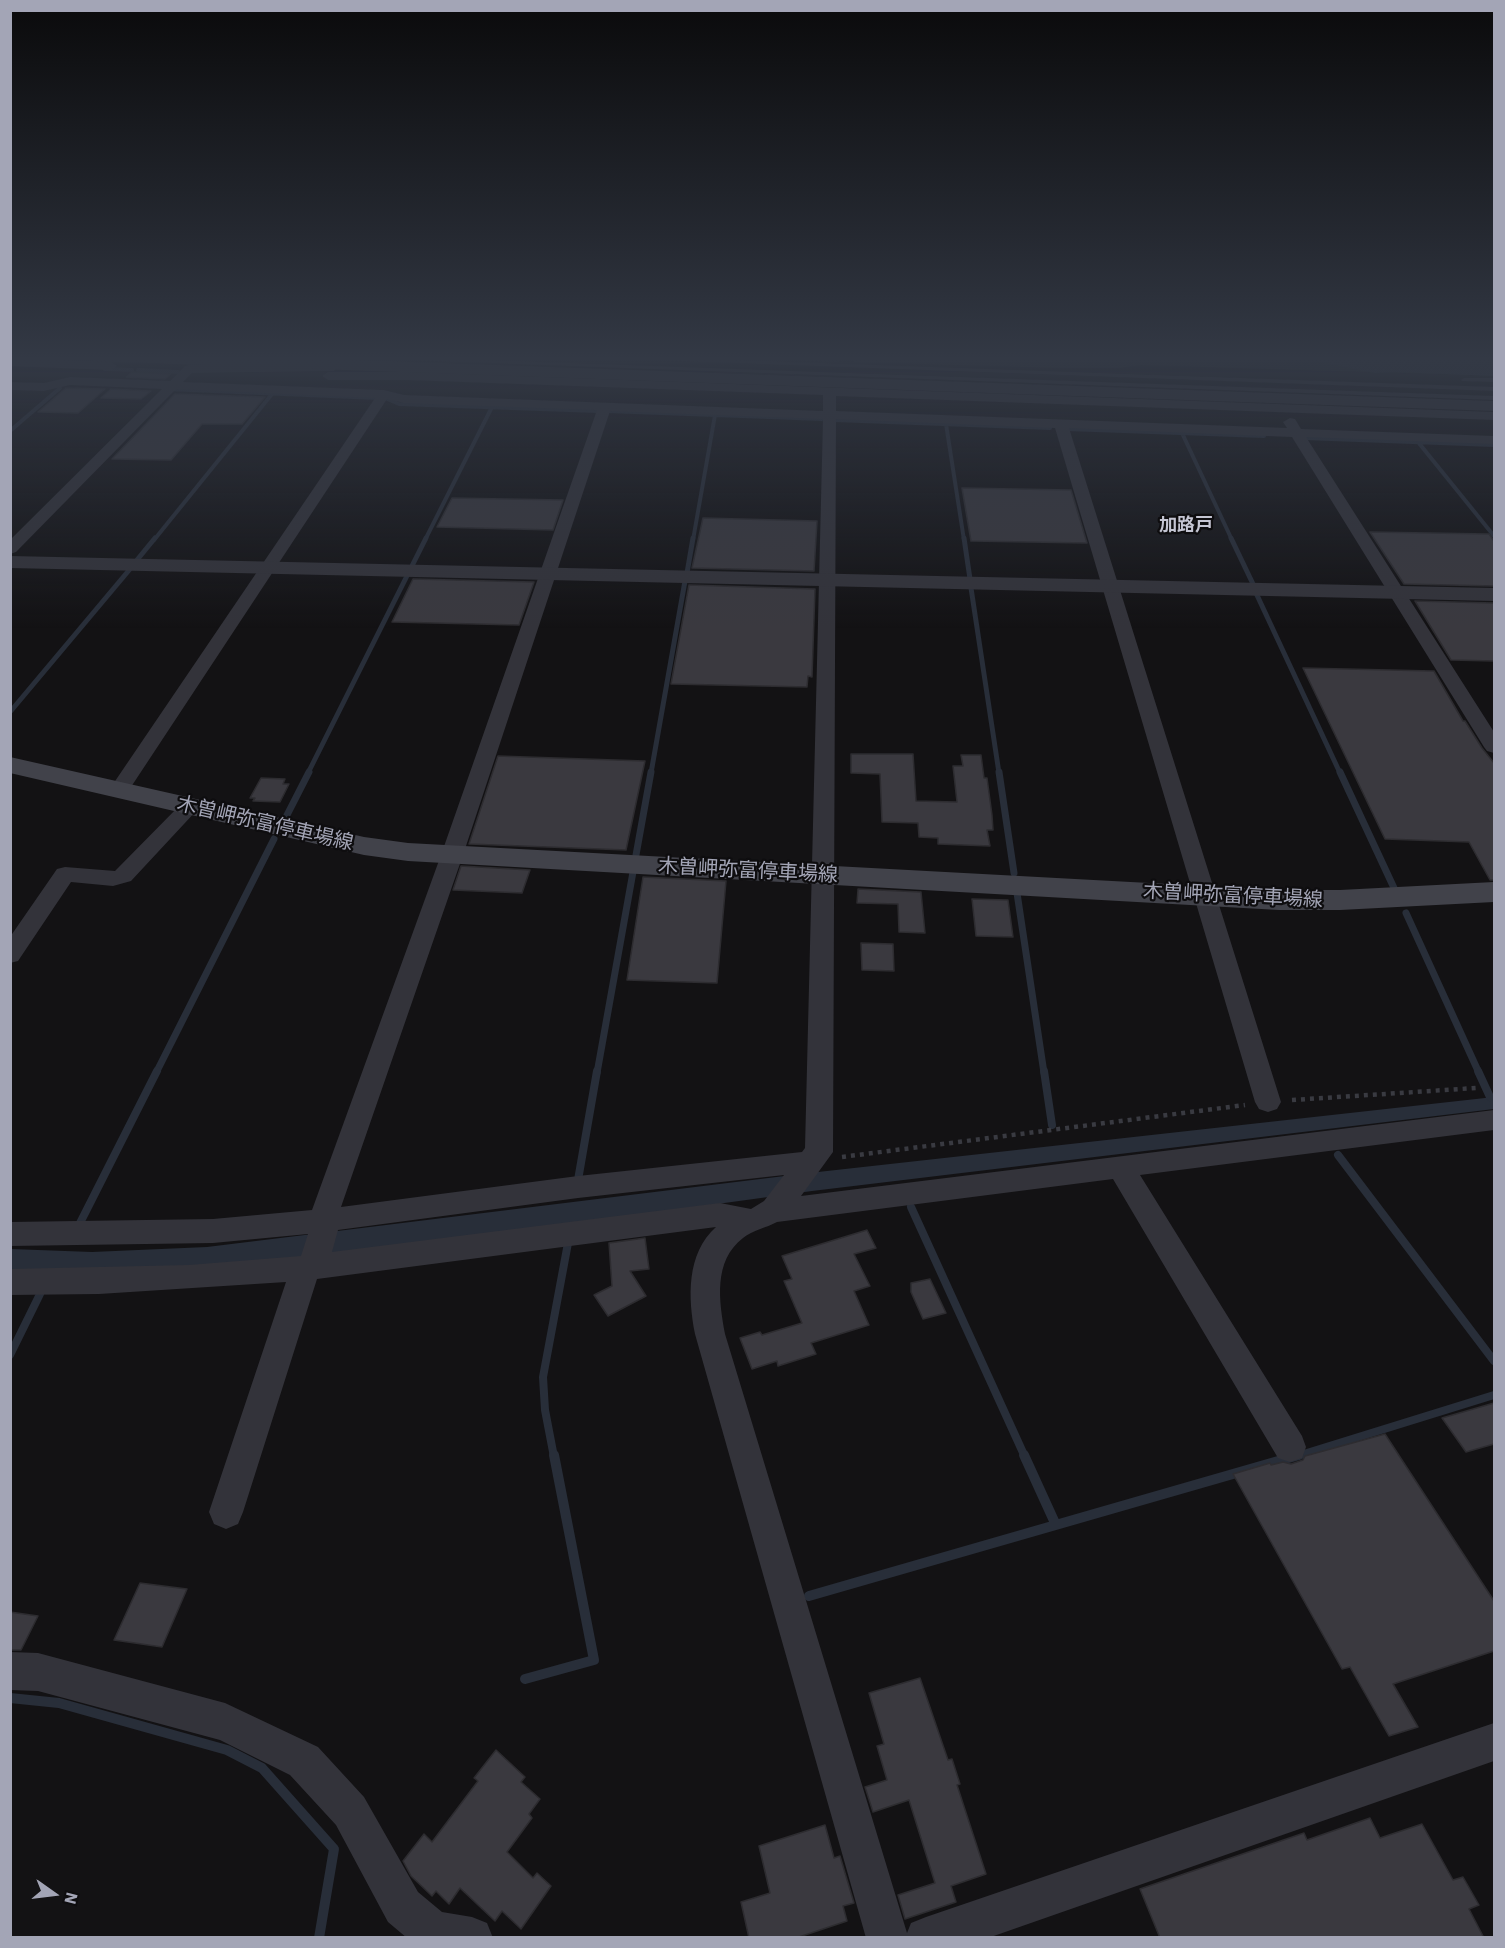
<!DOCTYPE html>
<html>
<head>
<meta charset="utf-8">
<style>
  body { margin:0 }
  #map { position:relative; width:1505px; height:1948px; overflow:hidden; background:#131214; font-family:"IBM Plex Sans",sans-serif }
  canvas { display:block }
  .frame { position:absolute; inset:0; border:12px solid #a3a5b6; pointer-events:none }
  .north { position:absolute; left:24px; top:1864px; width:60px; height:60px; -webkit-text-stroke:4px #0e0d0f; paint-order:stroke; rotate:104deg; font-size:16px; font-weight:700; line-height:24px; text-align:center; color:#a3a5b6 }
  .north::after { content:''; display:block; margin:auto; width:21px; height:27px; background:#a3a5b6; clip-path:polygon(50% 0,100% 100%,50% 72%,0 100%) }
</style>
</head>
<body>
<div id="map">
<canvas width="1505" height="1948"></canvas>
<div class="frame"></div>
<div class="north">N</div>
</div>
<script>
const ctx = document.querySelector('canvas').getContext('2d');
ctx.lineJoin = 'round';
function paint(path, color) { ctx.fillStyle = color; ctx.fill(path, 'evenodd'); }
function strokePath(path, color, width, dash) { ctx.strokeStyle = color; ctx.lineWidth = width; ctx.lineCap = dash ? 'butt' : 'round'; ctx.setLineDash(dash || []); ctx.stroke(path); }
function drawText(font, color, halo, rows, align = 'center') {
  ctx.font = font + ' "IBM Plex Sans","Noto Sans JP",sans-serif'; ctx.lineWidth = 4.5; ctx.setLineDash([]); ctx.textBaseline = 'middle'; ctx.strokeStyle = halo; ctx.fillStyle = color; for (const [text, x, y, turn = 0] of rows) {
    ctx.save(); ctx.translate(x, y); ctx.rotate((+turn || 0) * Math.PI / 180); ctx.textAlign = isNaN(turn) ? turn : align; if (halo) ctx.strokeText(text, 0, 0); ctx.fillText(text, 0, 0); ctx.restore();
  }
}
paint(new Path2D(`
  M 694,356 L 844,356 L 843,360 L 837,362 Z
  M 852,356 L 1445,356 L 1494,376 L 1142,365 L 1118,368 L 1063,368 L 854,362 Z`), '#1c241f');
paint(new Path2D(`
  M 1240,356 L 1494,356 L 1494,376 L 1397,372 L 1374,373 L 1312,360 Z
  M 1494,1097 L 1494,1109 L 812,1191 L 323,1258 L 198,1270 L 11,1271 L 11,1249 L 92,1252 L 207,1247 L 809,1173 Z`), '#282e39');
strokePath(new Path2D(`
  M 105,369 L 132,370
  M 138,370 L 178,372
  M 167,389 L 377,398
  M 385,398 L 399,404 L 597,411
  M 607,411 L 822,419
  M 835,420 L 1050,428
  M 946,424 L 964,540
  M 1067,429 L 1264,436
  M 10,431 L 60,388
  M 1182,433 L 1232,540
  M 1304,438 L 1494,445
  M 1418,442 L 1494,536
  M 154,540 L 272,394
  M 425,540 L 492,407
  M 693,540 L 715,415`), '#282e39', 4);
strokePath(new Path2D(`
  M 964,538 L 970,579
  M 1231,538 L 1253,584
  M 137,560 L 155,538
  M 687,573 L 693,538
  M 971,588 L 999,773
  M 1256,593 L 1340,773
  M 10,712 L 130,569
  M 308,773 L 426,538
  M 651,773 L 685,581`), '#282e39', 5);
strokePath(new Path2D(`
  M 999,772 L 1014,873
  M 1340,772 L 1394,888
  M 286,817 L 309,772
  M 636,855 L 651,772
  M 1017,893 L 1044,1073
  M 1406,913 L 1479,1073
  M 156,1073 L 274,839
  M 597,1073 L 633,872`), '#282e39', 7);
strokePath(new Path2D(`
  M 1044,1071 L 1052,1125
  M 1478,1071 L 1490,1097
  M 1338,1155 L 1494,1361
  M 578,1180 L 597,1071
  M 911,1207 L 1025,1457
  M 80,1223 L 157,1071
  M 10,1355 L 40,1294
  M 554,1457 L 545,1410 L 543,1377 L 568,1243
  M 1294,1457 L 1494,1395`), '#282e39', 8);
strokePath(new Path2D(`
  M 1024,1455 L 1055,1523
  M 809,1596 L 1299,1455
  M 525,1679 L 594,1660 L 554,1455
  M 10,1698 L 59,1703 L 227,1750 L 262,1768 L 334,1849 L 319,1938`), '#282e39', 10);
const building = new Path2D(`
  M 132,372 L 171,374 L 165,379 L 126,377 Z
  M 66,388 L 105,389 L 78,413 L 38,412 Z
  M 111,389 L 151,391 L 141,399 L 101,398 Z
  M 175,394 L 265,397 L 242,424 L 202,424 L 171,460 L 112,459 Z
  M 962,488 L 1071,490 L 1087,543 L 971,541 Z
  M 452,498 L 563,500 L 553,530 L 437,527 Z
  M 703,518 L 817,521 L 814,571 L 692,568 Z
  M 1370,532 L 1489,534 L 1494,541 L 1494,586 L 1404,584 Z
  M 413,579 L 534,582 L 519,625 L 392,622 Z
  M 689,585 L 815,589 L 812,677 L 808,676 L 807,687 L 671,684 Z
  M 1415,601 L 1494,603 L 1494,661 L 1451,660 Z
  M 1303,668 L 1434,671 L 1463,721 L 1465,721 L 1482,748 L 1494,763 L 1494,880 L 1490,880 L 1469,842 L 1385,839 Z
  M 851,754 L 913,754 L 916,801 L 957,802 L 953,766 L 963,766 L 961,755 L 981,755 L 984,778 L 987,778 L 992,815 L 993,830 L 987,830 L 990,846 L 938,844 L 938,838 L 919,837 L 918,823 L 882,822 L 880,774 L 851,773 Z
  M 498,756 L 645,761 L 626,850 L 469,844 Z
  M 261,778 L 285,779 L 283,784 L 289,784 L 280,802 L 253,801 L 255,798 L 250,798 Z
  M 461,866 L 530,870 L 522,893 L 453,890 Z
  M 643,877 L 726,881 L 717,983 L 627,980 Z
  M 858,889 L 921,892 L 925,933 L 899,932 L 898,904 L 857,903 Z
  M 972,899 L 1008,900 L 1013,937 L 976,936 Z
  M 861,943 L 893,944 L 894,971 L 862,970 Z
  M 867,1230 L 876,1248 L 854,1254 L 870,1286 L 854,1291 L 869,1325 L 811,1343 L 816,1354 L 778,1366 L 777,1361 L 752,1369 L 740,1338 L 760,1332 L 762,1335 L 802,1323 L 784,1281 L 792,1279 L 782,1256 Z
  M 645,1238 L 649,1269 L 630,1271 L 646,1296 L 608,1316 L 594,1295 L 612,1286 L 609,1243 Z
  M 930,1279 L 946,1313 L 923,1319 L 911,1292 L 911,1283 Z
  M 1494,1403 L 1494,1444 L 1466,1452 L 1442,1418 Z
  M 1385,1434 L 1494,1601 L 1494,1651 L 1393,1684 L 1418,1727 L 1389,1736 L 1350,1667 L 1342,1669 L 1233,1474 L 1270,1463 L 1271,1465 L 1283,1462 L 1291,1464 L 1303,1460 L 1305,1456 Z
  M 140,1583 L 187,1589 L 162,1647 L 114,1640 Z
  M 10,1612 L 38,1616 L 21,1650 L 10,1650 Z
  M 920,1678 L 948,1760 L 952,1759 L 960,1784 L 957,1785 L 986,1874 L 951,1886 L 956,1902 L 905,1919 L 898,1895 L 935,1883 L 909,1800 L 873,1812 L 865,1787 L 887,1780 L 877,1746 L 884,1744 L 869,1693 Z
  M 496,1750 L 525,1777 L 521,1782 L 540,1799 L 529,1814 L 532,1818 L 507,1852 L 533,1878 L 537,1873 L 551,1886 L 521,1929 L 502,1911 L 495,1921 L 460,1888 L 449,1904 L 436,1891 L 432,1896 L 411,1876 L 403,1861 L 424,1834 L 432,1842 L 478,1781 L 474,1778 Z
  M 1370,1818 L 1380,1838 L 1422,1824 L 1453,1880 L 1463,1877 L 1479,1905 L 1469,1909 L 1484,1938 L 1160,1938 L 1140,1889 L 1304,1833 L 1307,1840 Z
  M 825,1825 L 834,1858 L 840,1856 L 854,1903 L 843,1906 L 847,1921 L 796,1938 L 749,1938 L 741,1902 L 770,1893 L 759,1846 Z`);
paint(building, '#3a393f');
strokePath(building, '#2d2c30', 1.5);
strokePath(new Path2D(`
  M 1292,1100 L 1476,1088
  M 842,1157 L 1245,1105`), '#393a41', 4.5, [4, 5]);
paint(new Path2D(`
  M 301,356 L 370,356 L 1494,396 L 1494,400 Z
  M 549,356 L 619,356 L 1494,387 L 1494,391 Z
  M 1464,378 L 1494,378 L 1494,382 L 1462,381 L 1461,380 Z`), '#33333a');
paint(new Path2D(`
  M 10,358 L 111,362 L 117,366 L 111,370 L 10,366 Z
  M 330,364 L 334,365 L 336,368 L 334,371 L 192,373 L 183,382 L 384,390 L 404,395 L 823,411 L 823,395 L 408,380 L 328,380 L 322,376 L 328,372 L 408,372 L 1494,412 L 1494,420 L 836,396 L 836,411 L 1287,428 L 1283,422 L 1290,418 L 1295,419 L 1301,429 L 1494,436 L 1494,444 L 1306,437 L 1494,732 L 1494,753 L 1487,751 L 1484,747 L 1292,437 L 1069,428 L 1281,1102 L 1277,1109 L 1268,1112 L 1259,1109 L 1255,1102 L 1055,428 L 836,419 L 833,1152 L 801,1196 L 1494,1110 L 1494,1130 L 1140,1175 L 1302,1436 L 1306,1447 L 1302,1458 L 1290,1462 L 1278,1458 L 1113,1179 L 777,1222 C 766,1228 753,1230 743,1238 C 713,1261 719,1301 725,1334 L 907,1933 L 911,1923 L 926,1917 L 1494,1723 L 1494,1761 L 988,1938 L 866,1938 L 695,1334 C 688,1298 686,1254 716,1227 L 317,1279 L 243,1512 L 238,1524 L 226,1529 L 214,1524 L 209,1512 L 286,1282 L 99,1294 L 10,1295 L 10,1269 L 189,1265 L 301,1256 L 308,1234 L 213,1243 L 10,1246 L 10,1222 L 213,1219 L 312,1210 L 441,855 L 597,410 L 404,403 L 387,399 L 129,790 L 126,794 L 119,796 L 112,794 L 109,790 L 375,398 L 176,389 L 16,552 L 10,554 L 10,540 L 162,389 L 70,385 L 44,391 L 10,390 L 10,382 L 44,383 L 70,377 L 170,381 L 185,366 L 189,365 ZM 610,411 L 823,419 L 805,1148 L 802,1152 L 578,1176 L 341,1207 L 463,855 ZM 784,1175 L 764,1201 L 751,1209 L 720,1203 L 332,1252 L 338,1230 L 578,1198 Z
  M 190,800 L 197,802 L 200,806 L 197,810 L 131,881 L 113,886 L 71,882 L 18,961 L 10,963 L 10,937 L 57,869 L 65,867 L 115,871 L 183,802 Z
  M 10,1652 L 38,1653 L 225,1703 L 318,1747 L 364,1797 L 418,1892 L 442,1912 L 472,1917 L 487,1923 L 493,1938 L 407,1938 L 388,1922 L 336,1825 L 290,1775 L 220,1740 L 38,1691 L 10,1690 Z`), '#33333a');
paint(new Path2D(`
  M 85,356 L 243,356 L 1494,401 L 1494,411 L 93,361 Z
  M 10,556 L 1494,588 L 1494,601 L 10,568 Z`), '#33333a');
paint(new Path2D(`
  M 10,757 L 364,837 L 408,843 L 1279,890 L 1340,890 L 1494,882 L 1494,902 L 1340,910 L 1279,910 L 408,861 L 364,855 L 10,773 Z`), '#41424a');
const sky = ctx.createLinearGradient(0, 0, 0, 629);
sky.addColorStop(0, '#0a0a0b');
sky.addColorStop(0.57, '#333945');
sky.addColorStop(1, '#33394500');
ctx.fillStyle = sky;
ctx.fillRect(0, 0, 1505, 629);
drawText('bold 18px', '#c4c5d2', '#0e0d0f', [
  ["加路戸",1186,526]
]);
drawText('20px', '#a3a5b6', '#0e0d0f', [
  ["木曽岬弥富停車場線",265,824,13],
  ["木曽岬弥富停車場線",748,871,3],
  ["木曽岬弥富停車場線",1233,896,3]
]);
</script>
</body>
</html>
